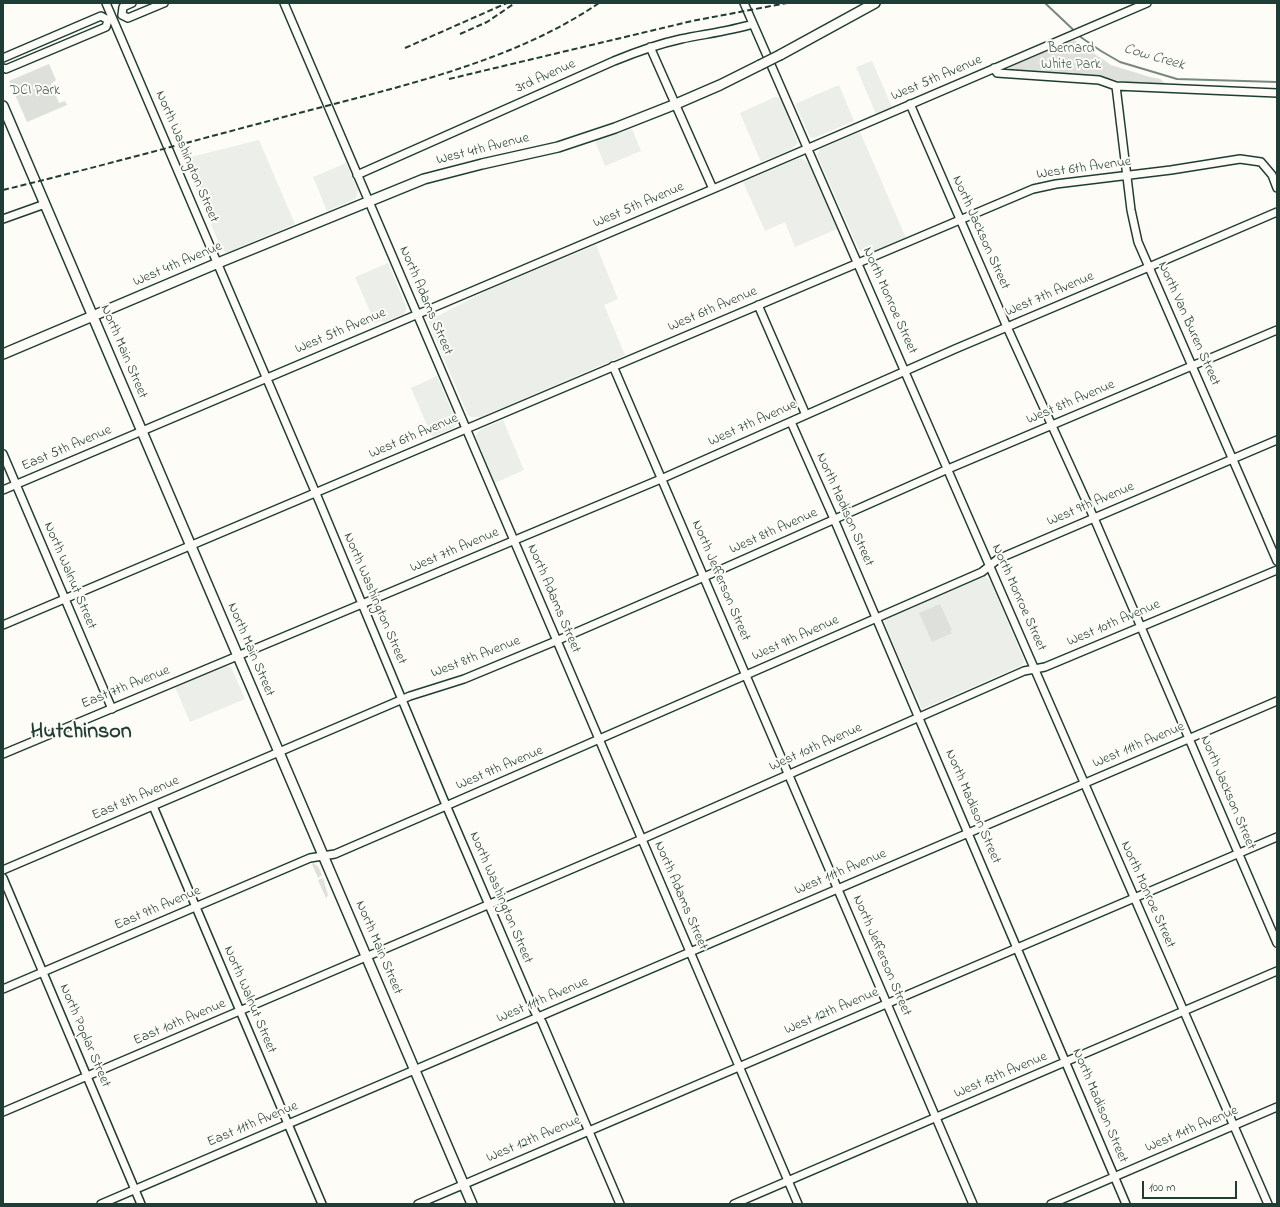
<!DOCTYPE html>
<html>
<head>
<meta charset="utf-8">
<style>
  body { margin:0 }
  #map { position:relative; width:1280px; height:1207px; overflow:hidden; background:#fdfcf7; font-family:"Indie Flower",sans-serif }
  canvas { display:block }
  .frame { position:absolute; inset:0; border:4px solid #1f3d34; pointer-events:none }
  .scale { position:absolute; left:1142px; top:1181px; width:95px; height:18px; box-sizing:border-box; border:2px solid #1f3d34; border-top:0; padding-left:5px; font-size:12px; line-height:14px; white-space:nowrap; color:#1f3d34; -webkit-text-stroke:3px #fdfcf7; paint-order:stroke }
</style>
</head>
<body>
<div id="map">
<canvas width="1280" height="1207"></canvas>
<div class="frame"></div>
<div class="scale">100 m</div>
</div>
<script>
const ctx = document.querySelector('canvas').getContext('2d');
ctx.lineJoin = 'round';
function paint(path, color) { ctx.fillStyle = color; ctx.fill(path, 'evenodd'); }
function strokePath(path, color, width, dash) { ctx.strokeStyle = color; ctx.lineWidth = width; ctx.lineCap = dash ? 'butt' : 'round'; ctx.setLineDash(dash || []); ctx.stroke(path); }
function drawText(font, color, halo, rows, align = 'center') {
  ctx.font = font + ' "Indie Flower",sans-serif'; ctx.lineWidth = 4; ctx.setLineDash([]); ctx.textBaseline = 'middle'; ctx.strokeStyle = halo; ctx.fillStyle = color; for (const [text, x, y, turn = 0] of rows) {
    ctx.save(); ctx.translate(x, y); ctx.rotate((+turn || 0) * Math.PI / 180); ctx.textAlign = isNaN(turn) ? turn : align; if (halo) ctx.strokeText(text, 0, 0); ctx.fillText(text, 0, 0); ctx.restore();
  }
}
paint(new Path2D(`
  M 872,61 L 892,107 L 876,114 L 856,67 Z
  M 839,85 L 854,121 L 814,138 L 810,137 L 795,104 Z
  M 775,97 L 778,97 L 781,99 L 798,143 L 790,150 L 761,162 L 740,113 Z
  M 632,129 L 641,151 L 605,166 L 595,141 Z
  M 860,132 L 906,238 L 872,252 L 866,253 L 859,250 L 817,155 L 820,149 Z
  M 259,140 L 295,224 L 228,252 L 225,252 L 221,248 L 183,159 Z
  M 799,158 L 803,159 L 808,163 L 837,229 L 795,247 L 785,222 L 765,231 L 743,182 Z
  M 346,163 L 358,190 L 357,196 L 355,199 L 327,211 L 313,177 Z
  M 596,245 L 618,299 L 604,305 L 625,355 L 481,417 L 471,417 L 468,415 L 430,326 L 429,323 L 430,320 L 488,290 Z
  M 388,263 L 406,306 L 406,311 L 404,314 L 384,322 L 381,321 L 375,323 L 355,277 Z
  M 437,376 L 457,423 L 453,428 L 432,437 L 411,388 Z
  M 503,420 L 524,470 L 495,483 L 476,437 L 477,433 L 482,429 Z
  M 983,577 L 987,578 L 990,580 L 1024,660 L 1024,662 L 1021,666 L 922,709 L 885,625 L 885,621 L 886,619 Z
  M 224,666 L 227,666 L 231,667 L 245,699 L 190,722 L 175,687 Z`), '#eceee9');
paint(new Path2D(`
  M 1074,40 L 1111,65 L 1150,77 L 1160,79 L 1166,84 L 1134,84 L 1093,75 L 1009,70 L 1010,66 L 1012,65 Z
  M 49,64 L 56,80 L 51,84 L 59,103 L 65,101 L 67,105 L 27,122 L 9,81 Z
  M 940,604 L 952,630 L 950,631 L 952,633 L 932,642 L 919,613 Z
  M 312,864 L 313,863 L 318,866 L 322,875 L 318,878 Z
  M 323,878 L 328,895 L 326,898 L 318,880 Z`), '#dde0db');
strokePath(new Path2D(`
  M 1045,3 L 1082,38 L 1101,51 L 1120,62 L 1177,79 L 1277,82`), '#75877f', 2);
const minor = new Path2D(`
  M 106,3 L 320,503 L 443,798 L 535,1012 L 542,1022 L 620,1204
  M 284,3 L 798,1204
  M 744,3 L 1268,1204
  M 122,15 L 128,18 L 164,3
  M 122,15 L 123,7 L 132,3
  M 650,47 L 713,189
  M 3,58 L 101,16 L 108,20
  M 3,68 L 6,69 L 106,27 L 108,20
  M 994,68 L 997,73 L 1099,80 L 1116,86 L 1277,93
  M 1116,86 L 1131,210 L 1138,242 L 1277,561
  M 910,104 L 1007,327 L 1094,518 L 1277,943
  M 357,175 L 614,61 C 636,52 658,44 681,39 C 705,34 730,31 753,24
  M 3,219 L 45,204
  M 758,305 L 806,415
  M 613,366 L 973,1204
  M 791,422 L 834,519 L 1126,1204
  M 3,454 L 112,709
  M 3,490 L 713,189 L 1147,3
  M 3,625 L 1033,189 L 1056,184 L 1171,170 L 1240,159 L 1261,162 L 1272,175 L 1277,188
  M 3,754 L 661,479 L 955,349 L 1149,267 L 1277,212
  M 153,806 L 322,1204
  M 3,870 L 410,696 L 464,679 L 556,641 L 704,577 L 948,469 L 1277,330
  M 3,878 L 141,1204
  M 3,989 L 310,858 L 335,854 L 439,809 L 982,572 L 998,559 L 1277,440
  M 3,1112 L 642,839 L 1024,671 L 1045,667 L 1277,570
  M 101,1204 L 1277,701
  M 418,1204 L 1277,837
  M 734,1204 L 1277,971
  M 1051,1204 L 1277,1107`);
const major = new Path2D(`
  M 780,55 L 875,3
  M 3,106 L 472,1204
  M 3,354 L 218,263 L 424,179 L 482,164 L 558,147 L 615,128 L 676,104 L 720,85 L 760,65`);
strokePath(minor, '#1f3d34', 10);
strokePath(major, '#1f3d34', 12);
strokePath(minor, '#fdfcf7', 7);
strokePath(major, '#fdfcf7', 9);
strokePath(new Path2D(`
  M 460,34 L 487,22 L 515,3
  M 405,48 L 507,3
  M 449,79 L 692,21 L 787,3
  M 3,190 C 102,166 200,139 299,113 C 398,87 513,62 599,3`), '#1f3d34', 2, [6, 3]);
const majorBridge = new Path2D(`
  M 760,65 L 780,55`);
strokePath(majorBridge, '#1f3d34', 12, []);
strokePath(majorBridge, '#fdfcf7', 9);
drawText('14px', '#455e55', '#fdfcf7', [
  ["Bernard",1071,50],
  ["White Park",1071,66],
  ["DCI Park",35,92]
]);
drawText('14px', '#1f3d34', '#fdfcf7', [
  ["3rd Avenue",546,77,-24],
  ["West 5th Avenue",937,79,-23],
  ["West 4th Avenue",483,150,-14],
  ["North Washington Street",186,157,67],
  ["West 6th Avenue",1084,169,-8],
  ["West 5th Avenue",639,206,-23],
  ["North Jackson Street",980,233,66],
  ["West 4th Avenue",178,265,-23],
  ["West 7th Avenue",1050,295,-23],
  ["North Adams Street",425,301,67],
  ["North Monroe Street",889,301,66],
  ["West 6th Avenue",713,310,-23],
  ["North Van Buren Street",1188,324,66],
  ["West 5th Avenue",341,332,-23],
  ["North Main Street",123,352,67],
  ["West 8th Avenue",1071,403,-23],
  ["West 7th Avenue",753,424,-24],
  ["West 6th Avenue",414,437,-23],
  ["East 5th Avenue",67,449,-23],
  ["West 9th Avenue",1091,505,-23],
  ["North Madison Street",844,510,66],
  ["West 8th Avenue",774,532,-24],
  ["West 7th Avenue",455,551,-23],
  ["North Walnut Street",69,576,67],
  ["North Jefferson Street",720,581,67],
  ["North Monroe Street",1018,598,66],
  ["North Washington Street",374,599,67],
  ["North Adams Street",553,599,67],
  ["West 10th Avenue",1114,624,-23],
  ["West 9th Avenue",796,639,-24],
  ["North Main Street",250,650,67],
  ["West 8th Avenue",476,658,-21],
  ["East 7th Avenue",126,688,-22],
  ["West 11th Avenue",1139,746,-23],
  ["West 10th Avenue",816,748,-24],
  ["West 9th Avenue",500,769,-23],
  ["North Jackson Street",1227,793,67],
  ["East 8th Avenue",136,799,-23],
  ["North Madison Street",972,807,67],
  ["West 11th Avenue",841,873,-23],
  ["North Monroe Street",1147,895,66],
  ["North Adams Street",680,896,67],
  ["North Washington Street",500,898,67],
  ["East 9th Avenue",158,909,-23],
  ["North Main Street",378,948,67],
  ["North Jefferson Street",881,956,67],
  ["North Walnut Street",249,1000,67],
  ["West 11th Avenue",543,1001,-23],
  ["West 12th Avenue",832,1012,-23],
  ["East 10th Avenue",180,1023,-23],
  ["North Poplar Street",84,1036,67],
  ["West 13th Avenue",1001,1076,-23],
  ["North Madison Street",1099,1106,67],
  ["East 11th Avenue",253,1125,-23],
  ["West 14th Avenue",1192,1130,-23],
  ["West 12th Avenue",534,1140,-23]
]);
drawText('italic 15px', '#435c53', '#fdfcf7', [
  ["Cow Creek",1154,58,16]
]);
drawText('bold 22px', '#1f3d34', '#fdfcf7', [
  ["Hutchinson",81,733]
]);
</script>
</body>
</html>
